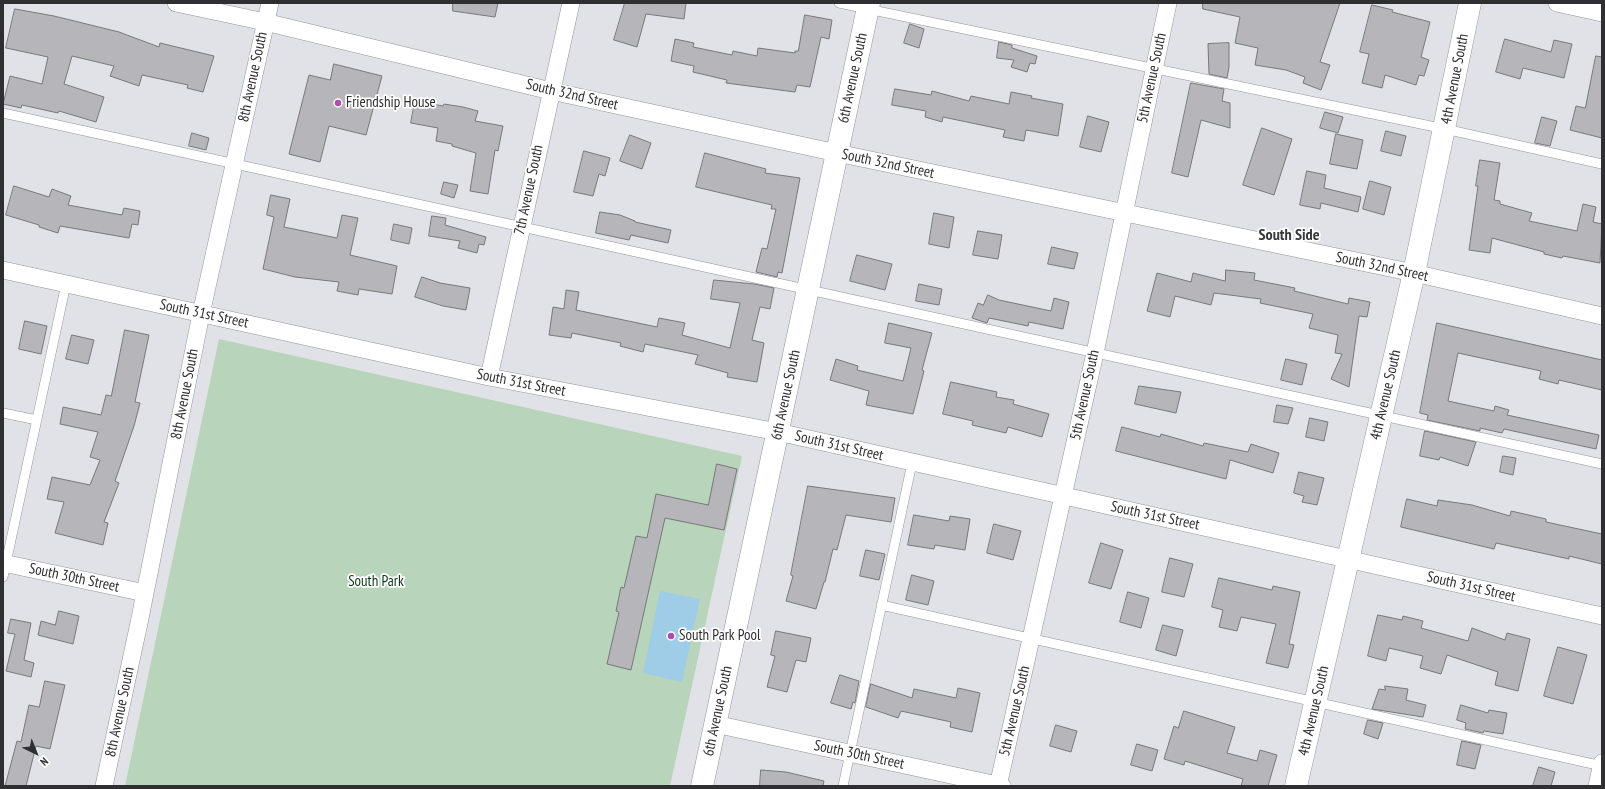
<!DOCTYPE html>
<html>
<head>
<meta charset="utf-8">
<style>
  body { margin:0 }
  #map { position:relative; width:1605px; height:789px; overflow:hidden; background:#e1e2e7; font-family:"PT Sans Narrow",sans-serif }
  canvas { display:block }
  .frame { position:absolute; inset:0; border:4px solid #2f2f31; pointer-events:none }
  .north { position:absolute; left:16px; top:733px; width:40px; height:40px; -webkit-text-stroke:3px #fff; paint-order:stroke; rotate:137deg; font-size:11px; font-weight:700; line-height:16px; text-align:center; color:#2f2f31 }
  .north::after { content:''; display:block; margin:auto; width:14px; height:18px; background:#2f2f31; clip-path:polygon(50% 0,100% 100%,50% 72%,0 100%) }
</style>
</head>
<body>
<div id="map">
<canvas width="1605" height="789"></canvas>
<div class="frame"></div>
<div class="north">N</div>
</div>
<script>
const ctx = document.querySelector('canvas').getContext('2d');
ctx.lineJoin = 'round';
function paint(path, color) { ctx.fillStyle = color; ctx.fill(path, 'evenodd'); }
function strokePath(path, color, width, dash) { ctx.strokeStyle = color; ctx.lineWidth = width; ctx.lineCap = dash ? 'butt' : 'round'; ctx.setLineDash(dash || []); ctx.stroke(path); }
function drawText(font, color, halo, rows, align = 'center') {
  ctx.font = font + ' "PT Sans Narrow",sans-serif'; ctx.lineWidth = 3.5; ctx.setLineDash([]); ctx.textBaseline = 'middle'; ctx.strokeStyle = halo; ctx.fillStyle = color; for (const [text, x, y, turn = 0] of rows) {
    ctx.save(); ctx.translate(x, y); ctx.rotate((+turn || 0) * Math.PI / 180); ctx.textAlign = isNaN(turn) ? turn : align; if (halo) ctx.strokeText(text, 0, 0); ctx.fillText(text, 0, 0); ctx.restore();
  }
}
paint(new Path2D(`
  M 219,339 L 742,456 L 670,786 L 125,786 Z`), '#b8d4ba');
paint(new Path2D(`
  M 660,591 L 700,599 L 682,682 L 643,673 Z`), '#9fcde7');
const building = new Path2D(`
  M 453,3 L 498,3 L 495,17 L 453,11 Z
  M 625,3 L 686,3 L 684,19 L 646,14 L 637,47 L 614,40 Z
  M 1203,3 L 1340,3 L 1320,62 L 1330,65 L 1321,90 L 1303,83 L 1305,77 L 1286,70 L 1255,65 L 1258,48 L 1235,43 L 1240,17 L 1203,9 Z
  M 1372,5 L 1393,10 L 1392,12 L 1430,22 L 1421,57 L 1429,60 L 1424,76 L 1419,75 L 1416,85 L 1385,75 L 1382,88 L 1362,83 L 1369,54 L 1360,52 Z
  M 15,9 L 54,16 L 119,32 L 159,47 L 160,43 L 214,56 L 203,92 L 187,88 L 188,85 L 142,75 L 139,86 L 110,76 L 114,66 L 72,56 L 64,84 L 104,97 L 96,122 L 59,111 L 58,113 L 22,105 L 21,108 L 3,104 L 10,76 L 42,84 L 48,57 L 6,48 Z
  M 805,15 L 832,20 L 829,39 L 821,37 L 810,87 L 797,85 L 795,92 L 726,83 L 727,80 L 693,72 L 694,66 L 671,61 L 675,39 L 694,43 L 693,47 L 732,55 L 733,51 L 757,56 L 758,48 L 795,53 L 795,51 L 798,51 Z
  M 910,24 L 924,29 L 919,48 L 904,43 Z
  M 1505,39 L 1551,52 L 1554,40 L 1572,44 L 1564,78 L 1523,68 L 1520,79 L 1496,72 Z
  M 999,42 L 1012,45 L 1012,48 L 1037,56 L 1035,64 L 1030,63 L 1027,72 L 1011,67 L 1014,60 L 997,58 Z
  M 1229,43 L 1229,67 L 1227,78 L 1209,74 L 1208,44 Z
  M 1596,56 L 1602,57 L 1602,138 L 1570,130 L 1576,106 L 1585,108 Z
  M 334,64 L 382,76 L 366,135 L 329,126 L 320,162 L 289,154 L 309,75 L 330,80 Z
  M 1191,83 L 1224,89 L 1222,101 L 1230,103 L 1230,128 L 1201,120 L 1188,177 L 1172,173 Z
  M 895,89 L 931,95 L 932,91 L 969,101 L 971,96 L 1009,104 L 1011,92 L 1032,96 L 1031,98 L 1063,104 L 1058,136 L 1026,130 L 1024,141 L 1003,137 L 1005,130 L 943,117 L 942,122 L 925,117 L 926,111 L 892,105 Z
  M 415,101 L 443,106 L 444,104 L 463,107 L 478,111 L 475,121 L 503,126 L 498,151 L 495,150 L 488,194 L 470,191 L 476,153 L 452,146 L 452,144 L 436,141 L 438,128 L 411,123 Z
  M 1325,112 L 1343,117 L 1338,133 L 1320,128 Z
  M 1088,116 L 1109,122 L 1101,152 L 1080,147 Z
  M 1542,117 L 1557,121 L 1550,146 L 1535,143 Z
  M 1262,128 L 1292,139 L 1274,195 L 1243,185 Z
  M 1386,131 L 1406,136 L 1401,156 L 1381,151 Z
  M 192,133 L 209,138 L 206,150 L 189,146 Z
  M 1336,134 L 1363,140 L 1357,169 L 1330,164 Z
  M 630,135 L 651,143 L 642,169 L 620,161 Z
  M 584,151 L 610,158 L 605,176 L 599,174 L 593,196 L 574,192 Z
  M 705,153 L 766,169 L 765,173 L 800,178 L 782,273 L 778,272 L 777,277 L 756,272 L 762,248 L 767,249 L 776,209 L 771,209 L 772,205 L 696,187 Z
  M 1480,160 L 1500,163 L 1494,200 L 1500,201 L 1500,204 L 1532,213 L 1529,221 L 1577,231 L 1583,204 L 1596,207 L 1593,222 L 1602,224 L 1600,263 L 1563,256 L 1562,258 L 1544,254 L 1544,252 L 1492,238 L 1490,253 L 1469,250 L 1478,186 L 1476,186 Z
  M 1307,171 L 1326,175 L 1324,188 L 1361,197 L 1358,212 L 1321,203 L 1320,209 L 1300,205 Z
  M 1370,181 L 1391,187 L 1384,215 L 1363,209 Z
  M 444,182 L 458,185 L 454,198 L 441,194 Z
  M 14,186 L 49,197 L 52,189 L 71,196 L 68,205 L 122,215 L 124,208 L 140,211 L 138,225 L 132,224 L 129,238 L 60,226 L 58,233 L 39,227 L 39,225 L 6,215 Z
  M 271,195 L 290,199 L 284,227 L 337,238 L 342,215 L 358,218 L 350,255 L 397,266 L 392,294 L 359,289 L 358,295 L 337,291 L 339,282 L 295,277 L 263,269 L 274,217 L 267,215 Z
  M 600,212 L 620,215 L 635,221 L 635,222 L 671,230 L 668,243 L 631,235 L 629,240 L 596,233 Z
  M 934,213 L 954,217 L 949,248 L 929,244 Z
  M 432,216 L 446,218 L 445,225 L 486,237 L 484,245 L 479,244 L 477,253 L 458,248 L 460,241 L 429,236 Z
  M 394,224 L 412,228 L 409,244 L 391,240 Z
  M 978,231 L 1002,235 L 998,259 L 973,255 Z
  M 1052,247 L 1078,253 L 1074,269 L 1048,264 Z
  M 857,255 L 892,264 L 885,290 L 850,281 Z
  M 1226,270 L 1255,273 L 1254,280 L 1295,288 L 1294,291 L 1348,304 L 1349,298 L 1370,302 L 1367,317 L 1359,316 L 1349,387 L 1331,379 L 1342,354 L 1335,353 L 1338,335 L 1309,328 L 1313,314 L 1260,303 L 1261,299 L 1214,293 L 1211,305 L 1175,296 L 1170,317 L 1147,311 L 1157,273 L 1191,282 L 1193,273 L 1225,281 Z
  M 422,277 L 440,283 L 470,288 L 466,310 L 443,306 L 415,297 Z
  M 714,280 L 754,284 L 774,288 L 770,309 L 760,307 L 752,340 L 764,343 L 757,382 L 727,377 L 728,373 L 695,364 L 698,355 L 645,344 L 643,352 L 620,346 L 621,343 L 572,333 L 571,338 L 549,335 L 553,307 L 564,309 L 566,290 L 579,292 L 576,310 L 657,327 L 659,318 L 685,323 L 682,335 L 730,348 L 740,303 L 711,299 Z
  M 919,284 L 942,289 L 939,305 L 916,301 Z
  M 988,295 L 999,300 L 1051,311 L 1054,298 L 1069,302 L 1063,329 L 1029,322 L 1028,326 L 989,318 L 987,323 L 972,318 L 978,303 L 983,305 Z
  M 25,321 L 47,326 L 41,354 L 19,349 Z
  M 889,323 L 932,333 L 922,370 L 924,371 L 913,414 L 866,405 L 869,391 L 830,380 L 836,359 L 858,366 L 857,370 L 903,381 L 911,348 L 885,343 Z
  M 1437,323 L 1602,360 L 1602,390 L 1559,380 L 1558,384 L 1539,379 L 1541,371 L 1458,353 L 1448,401 L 1494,411 L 1495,406 L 1509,410 L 1507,415 L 1599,435 L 1596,449 L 1504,429 L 1502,433 L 1480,428 L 1480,431 L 1427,420 L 1428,415 L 1420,413 Z
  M 125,330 L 149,335 L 135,402 L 140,403 L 134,426 L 115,481 L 119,483 L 104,522 L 108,523 L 103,545 L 55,533 L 64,502 L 47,499 L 52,477 L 90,485 L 100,460 L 90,457 L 98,432 L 60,424 L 63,407 L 101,415 L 106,395 L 111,396 Z
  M 72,335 L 94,340 L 88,364 L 66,359 Z
  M 1286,359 L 1307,364 L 1302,385 L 1281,380 Z
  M 951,382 L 997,392 L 996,397 L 1014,400 L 1013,404 L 1049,414 L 1042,437 L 1008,427 L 1006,433 L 972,425 L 973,421 L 943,414 Z
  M 1139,386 L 1181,392 L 1176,413 L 1135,404 Z
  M 1277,405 L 1293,408 L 1288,424 L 1274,422 Z
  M 1310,418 L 1328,422 L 1324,441 L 1306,437 Z
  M 1122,427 L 1160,437 L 1161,434 L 1203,446 L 1204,443 L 1248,452 L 1251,444 L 1279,453 L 1273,473 L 1230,460 L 1226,479 L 1116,451 Z
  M 1425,431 L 1476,442 L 1468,466 L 1440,457 L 1439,460 L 1420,456 Z
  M 1503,456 L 1516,458 L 1513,475 L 1500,472 Z
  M 717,464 L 737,469 L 724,530 L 665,518 L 631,670 L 607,664 L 619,612 L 616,611 L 621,587 L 624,588 L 636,536 L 647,538 L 656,494 L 708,505 Z
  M 1299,472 L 1324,478 L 1317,505 L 1302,502 L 1304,496 L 1294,493 Z
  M 808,486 L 895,498 L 891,522 L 846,515 L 837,550 L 833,549 L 825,582 L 824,582 L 816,609 L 786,601 L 793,576 L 791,575 Z
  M 1407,499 L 1437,506 L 1438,500 L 1472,505 L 1510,516 L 1511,511 L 1546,519 L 1546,522 L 1602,534 L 1602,564 L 1569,556 L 1569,559 L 1496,543 L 1494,549 L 1401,527 Z
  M 914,515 L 949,521 L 950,516 L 970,519 L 965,550 L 935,545 L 934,549 L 908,545 Z
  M 994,524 L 1021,531 L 1013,560 L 987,553 Z
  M 1101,543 L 1123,550 L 1111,589 L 1089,583 Z
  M 866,550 L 885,554 L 879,580 L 860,576 Z
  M 1170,558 L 1193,564 L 1184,597 L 1162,592 Z
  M 912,575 L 934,581 L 928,605 L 906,600 Z
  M 1219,578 L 1272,590 L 1273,586 L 1300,592 L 1289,644 L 1294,645 L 1288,668 L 1266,663 L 1276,624 L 1241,617 L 1237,631 L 1219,627 L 1223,610 L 1212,607 Z
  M 1128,592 L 1149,598 L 1141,628 L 1120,622 Z
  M 59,611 L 79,616 L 73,644 L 38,635 L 41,621 L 55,625 Z
  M 1378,615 L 1402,620 L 1403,616 L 1423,621 L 1421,628 L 1468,641 L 1472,628 L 1505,640 L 1507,633 L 1530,639 L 1518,691 L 1495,685 L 1498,672 L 1447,655 L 1441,674 L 1420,668 L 1423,656 L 1389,648 L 1386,661 L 1368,656 Z
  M 11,619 L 31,623 L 24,660 L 34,663 L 31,677 L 6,671 L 15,634 L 8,633 Z
  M 1163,625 L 1183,630 L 1176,656 L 1156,650 Z
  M 776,631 L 811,638 L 806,662 L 796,660 L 787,692 L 767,687 L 775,656 L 771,655 Z
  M 1558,647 L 1587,655 L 1573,704 L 1544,696 Z
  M 840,675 L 859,681 L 855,703 L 853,702 L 851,709 L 831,703 Z
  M 45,681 L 65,685 L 50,749 L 36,746 L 26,786 L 5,786 L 17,741 L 21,742 L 29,705 L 39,707 Z
  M 871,684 L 912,698 L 914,689 L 956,698 L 958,688 L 980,693 L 972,732 L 950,727 L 951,722 L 901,711 L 898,718 L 866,707 Z
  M 1385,686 L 1408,689 L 1406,700 L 1426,705 L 1423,717 L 1372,709 L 1379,689 L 1385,690 Z
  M 1461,705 L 1488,713 L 1489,710 L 1507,713 L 1503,734 L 1484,731 L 1483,733 L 1465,729 L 1466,723 L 1457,720 Z
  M 1184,711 L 1235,727 L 1227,753 L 1257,761 L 1260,750 L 1277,755 L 1268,786 L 1241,786 L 1243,779 L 1185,761 L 1184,765 L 1164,759 L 1174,726 L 1178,728 Z
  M 1368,720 L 1383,723 L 1378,739 L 1364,734 Z
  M 1056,725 L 1077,731 L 1071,752 L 1050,746 Z
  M 1462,741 L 1481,745 L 1475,769 L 1457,765 Z
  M 1137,744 L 1158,750 L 1152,771 L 1131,765 Z
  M 1539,767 L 1555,772 L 1551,786 L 1533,786 Z
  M 761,770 L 786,772 L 824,781 L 823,786 L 760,786 Z`);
paint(building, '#b5b5ba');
strokePath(building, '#77787c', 1);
const service = new Path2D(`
  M 839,3 L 1445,129 L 1602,164
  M 3,113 L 1602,464
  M 3,413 L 37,420
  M 3,577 L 66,284
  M 881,605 L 1602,766
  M 843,786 L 912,463`);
const minor = new Path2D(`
  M 176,3 L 265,22 L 551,91 L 837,153 L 1414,273 L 1602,316
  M 1557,3 L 1602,13
  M 3,270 L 489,377 L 778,432 L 1602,616
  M 489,377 L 571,3
  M 3,563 L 145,593
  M 715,724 L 1002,786
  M 104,786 L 139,623 L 201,314 L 270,3
  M 998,786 L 1095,353 L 1168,3
  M 1597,786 L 1602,763`);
const tertiary = new Path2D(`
  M 702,786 L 869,3
  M 1296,786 L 1414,273 L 1470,3`);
strokePath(service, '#949599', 10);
strokePath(minor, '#949599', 18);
strokePath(tertiary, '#949599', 23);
strokePath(service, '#fff', 9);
strokePath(minor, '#fff', 17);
strokePath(tertiary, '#fff', 22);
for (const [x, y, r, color] of [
  [338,103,4,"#b04bb0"],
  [671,636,4,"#b04bb0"]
]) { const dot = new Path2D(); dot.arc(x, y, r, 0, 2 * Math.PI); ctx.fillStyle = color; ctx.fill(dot); strokePath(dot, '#fff', 1.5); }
drawText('15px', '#2f2f31', '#fff', [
  ["8th Avenue South",253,77,-78],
  ["6th Avenue South",853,78,-78],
  ["5th Avenue South",1152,78,-78],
  ["4th Avenue South",1455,79,-79],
  ["South 32nd Street",572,95,13],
  ["South 32nd Street",888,164,12],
  ["7th Avenue South",529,190,-78],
  ["South 32nd Street",1382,267,12],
  ["South 31st Street",204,314,12],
  ["South 31st Street",521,383,11],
  ["8th Avenue South",185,394,-79],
  ["6th Avenue South",786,395,-78],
  ["5th Avenue South",1085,395,-78],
  ["4th Avenue South",1386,395,-77],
  ["South 31st Street",839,446,13],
  ["South 31st Street",1155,516,12],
  ["South 30th Street",74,578,12],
  ["South 31st Street",1471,587,13],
  ["6th Avenue South",718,711,-78],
  ["5th Avenue South",1015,711,-77],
  ["4th Avenue South",1314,711,-77],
  ["8th Avenue South",120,712,-78],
  ["South 30th Street",859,755,12]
]);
drawText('15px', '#2f2f31', '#fff', [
  ["Friendship House",346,103],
  ["South Park Pool",679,636]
], 'left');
drawText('15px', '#0c3413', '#fff', [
  ["South Park",376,582]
]);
drawText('bold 16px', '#37383c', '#fff', [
  ["South Side",1289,235]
]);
</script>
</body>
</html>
